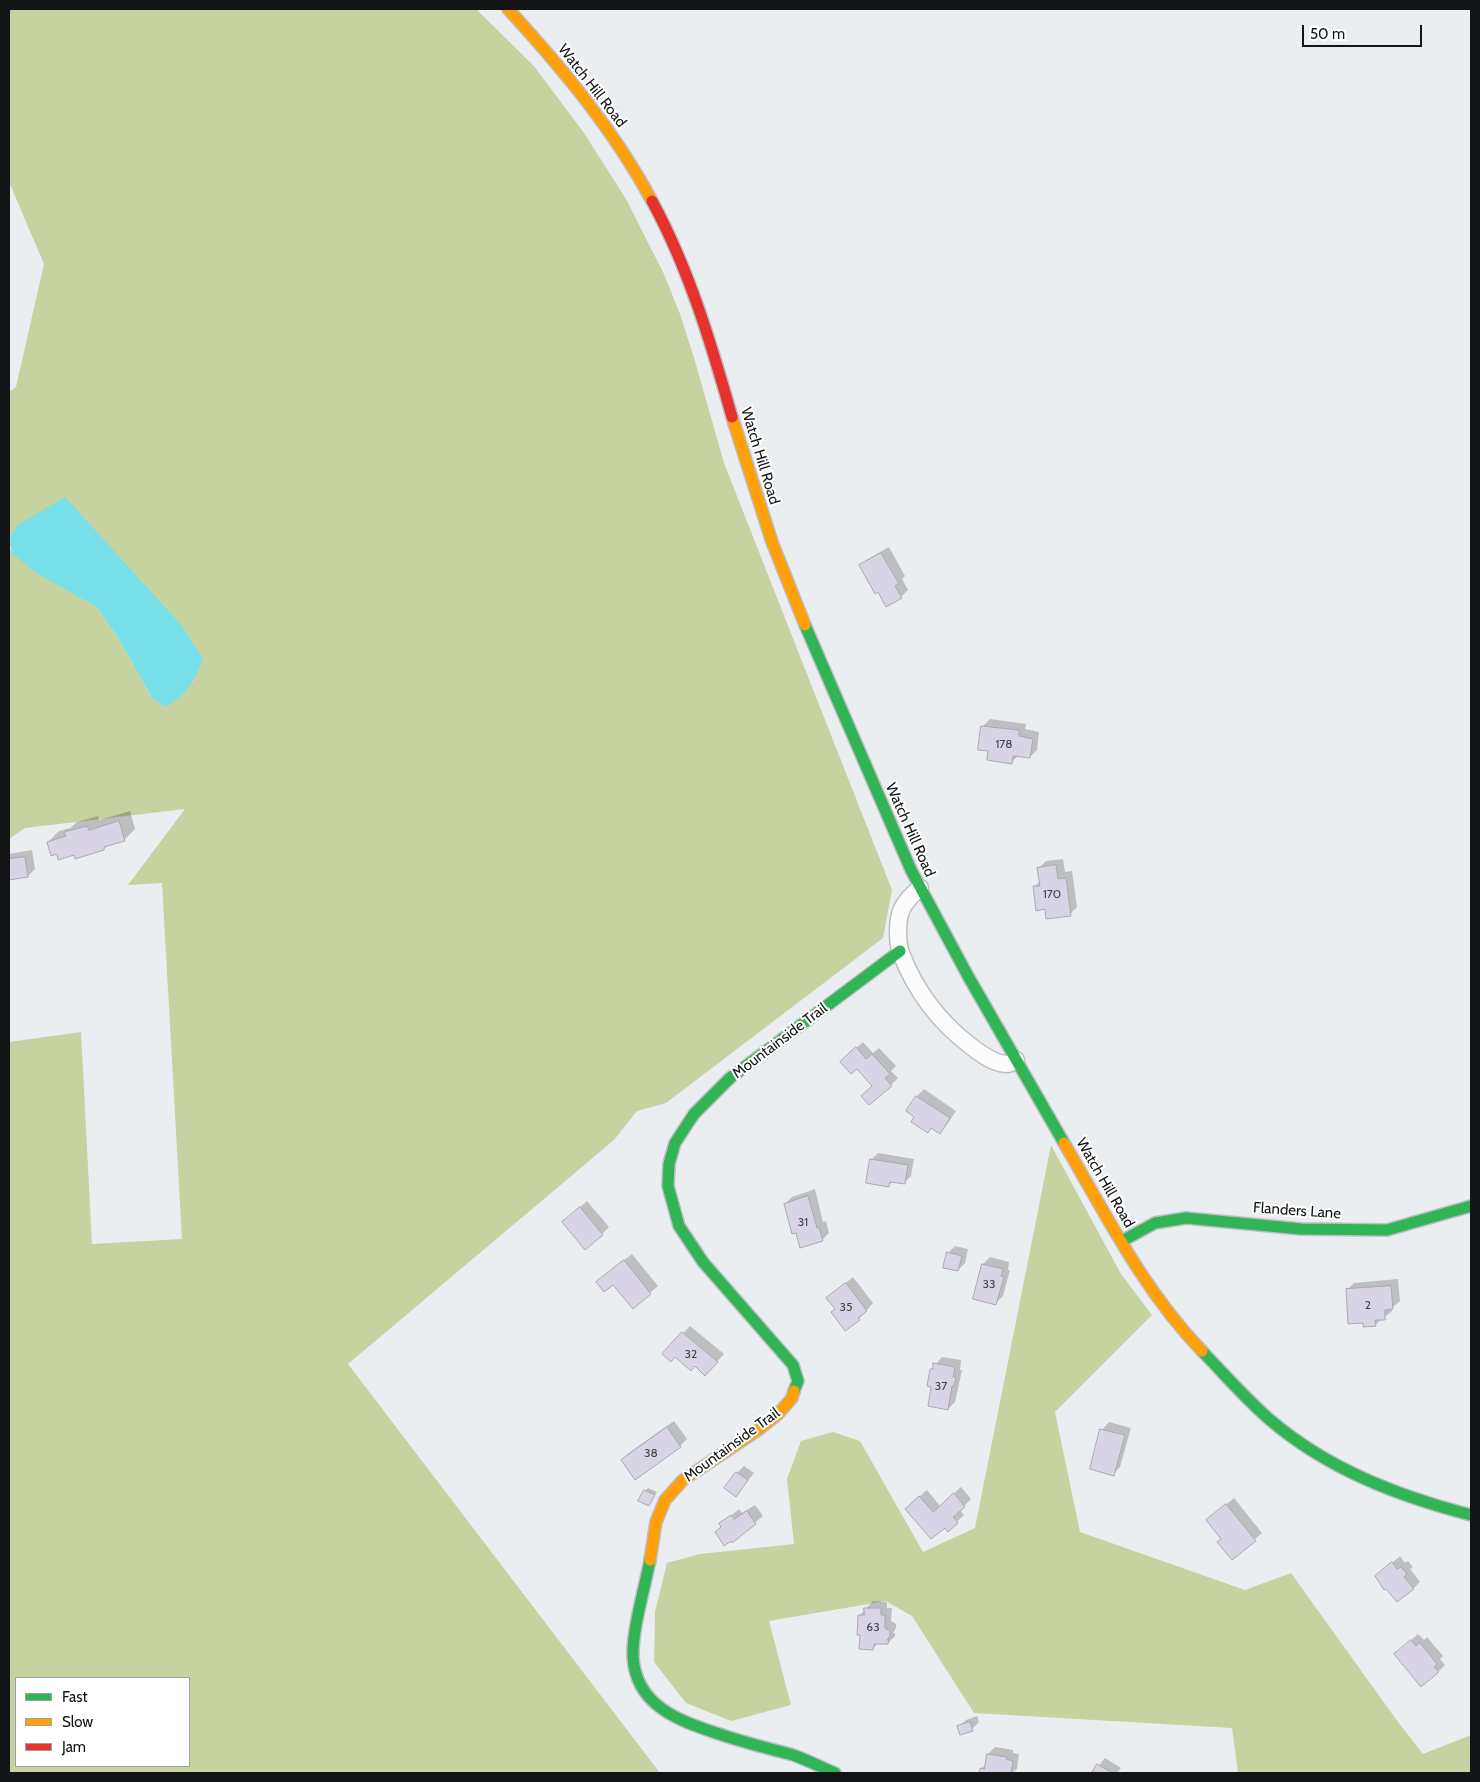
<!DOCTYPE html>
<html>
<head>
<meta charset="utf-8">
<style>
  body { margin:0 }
  #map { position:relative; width:1480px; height:1782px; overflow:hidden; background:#ebeef1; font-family:Cabin,sans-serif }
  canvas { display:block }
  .frame { position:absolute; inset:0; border:10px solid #121415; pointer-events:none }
  .legend { position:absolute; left:15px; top:1677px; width:175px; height:90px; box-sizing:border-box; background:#fff; border:1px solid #a0a1a1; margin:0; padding:6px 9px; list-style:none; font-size:15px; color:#121415 }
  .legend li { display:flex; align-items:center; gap:10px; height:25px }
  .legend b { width:25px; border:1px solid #a0a1a1 }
  .scale { position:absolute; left:1302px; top:25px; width:120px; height:22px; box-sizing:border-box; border:2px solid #121415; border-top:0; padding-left:6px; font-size:15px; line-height:18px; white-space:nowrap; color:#121415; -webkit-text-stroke:4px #fff; paint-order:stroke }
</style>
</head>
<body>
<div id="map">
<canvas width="1480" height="1782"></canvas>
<div class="frame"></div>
<ul class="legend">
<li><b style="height:6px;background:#30b455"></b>Fast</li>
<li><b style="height:6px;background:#ff9f0a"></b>Slow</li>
<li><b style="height:6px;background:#e5322d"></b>Jam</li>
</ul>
<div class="scale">50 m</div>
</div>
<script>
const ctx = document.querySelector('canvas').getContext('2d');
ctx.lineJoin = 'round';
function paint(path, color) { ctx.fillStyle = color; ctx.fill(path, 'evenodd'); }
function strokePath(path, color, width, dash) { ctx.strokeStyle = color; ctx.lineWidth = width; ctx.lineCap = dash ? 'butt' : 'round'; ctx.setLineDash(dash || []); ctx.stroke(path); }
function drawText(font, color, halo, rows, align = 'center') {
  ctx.font = font + ' Cabin,sans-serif'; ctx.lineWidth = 4; ctx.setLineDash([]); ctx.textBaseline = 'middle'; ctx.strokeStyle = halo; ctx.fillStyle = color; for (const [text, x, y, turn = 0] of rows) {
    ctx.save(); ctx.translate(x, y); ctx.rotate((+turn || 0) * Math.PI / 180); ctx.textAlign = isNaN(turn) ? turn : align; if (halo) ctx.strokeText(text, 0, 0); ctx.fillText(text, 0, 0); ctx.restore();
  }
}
paint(new Path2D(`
  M 9,9 L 476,9 L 534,66 L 584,133 L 626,199 L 663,272 L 680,314 L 695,361 L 724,463 L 892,890 L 883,938 L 666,1103 L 637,1111 L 614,1140 L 348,1364 L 660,1773 L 9,1773 L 9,1042 L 81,1032 L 92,1244 L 182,1239 L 162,883 L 128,885 L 185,809 L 25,828 L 9,839 L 9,546 L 12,553 L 97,607 L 120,641 L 152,698 L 194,681 L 17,525 L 9,540 L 9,392 L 16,387 L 44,264 L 9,182 ZM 16,1678 L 189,1678 L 189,1766 L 16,1766 Z
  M 1051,1145 L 1121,1274 L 1152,1315 L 1055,1412 L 1080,1532 L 1245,1590 L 1291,1573 L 1398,1722 L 1423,1754 L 1471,1735 L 1471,1773 L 1238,1773 L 1232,1728 L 974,1713 L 912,1616 L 886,1601 L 769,1621 L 791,1705 L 731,1721 L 686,1703 L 654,1662 L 655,1612 L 667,1563 L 700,1554 L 794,1544 L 787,1479 L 801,1441 L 833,1432 L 860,1441 L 923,1552 L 975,1528 Z`), '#c6d2a0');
paint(new Path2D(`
  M 65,497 L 182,626 L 203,659 C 194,681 187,695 165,707 L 152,698 L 120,641 L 97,607 L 36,573 L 12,553 L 9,540 L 17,525 Z`), '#76dfe7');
paint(new Path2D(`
  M 889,547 L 905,576 L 902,579 L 908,590 L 901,597 L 861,566 L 868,559 Z
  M 990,719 L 1026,724 L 1025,729 L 1039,732 L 1037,750 L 1030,757 L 1019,755 L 1012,762 L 989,750 L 983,726 Z
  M 130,811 L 135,829 L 124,840 L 109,844 L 104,849 L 75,854 L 58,853 L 48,842 L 59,831 L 70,828 L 77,822 L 98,816 L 99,820 Z
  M 32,850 L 35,869 L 28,876 L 9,879 L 9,854 Z
  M 1063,859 L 1065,872 L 1072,871 L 1077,907 L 1070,914 L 1046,908 L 1034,887 L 1040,881 L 1039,868 L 1046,861 Z
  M 863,1042 L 873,1053 L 879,1048 L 896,1066 L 891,1071 L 898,1078 L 891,1085 L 873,1086 L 849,1055 Z
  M 924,1089 L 956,1111 L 946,1126 L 939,1132 L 907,1111 L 917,1096 Z
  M 878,1153 L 914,1159 L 911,1176 L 904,1183 L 893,1181 L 888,1186 L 871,1160 Z
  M 815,1189 L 823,1222 L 826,1221 L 829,1233 L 822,1240 L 796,1231 L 785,1204 L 792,1197 Z
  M 587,1201 L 609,1227 L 602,1234 L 571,1215 Z
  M 955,1246 L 968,1249 L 965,1263 L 958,1270 L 948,1253 Z
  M 632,1254 L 658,1286 L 633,1307 L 605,1275 Z
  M 990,1257 L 1009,1262 L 1008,1270 L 1010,1270 L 1003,1296 L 996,1303 L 983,1264 Z
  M 853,1277 L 873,1303 L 859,1319 L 845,1330 L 836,1309 L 828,1298 Z
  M 1398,1279 L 1400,1301 L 1392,1308 L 1392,1311 L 1375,1325 L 1347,1290 L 1354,1283 Z
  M 690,1326 L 724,1354 L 712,1367 L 695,1365 L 675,1355 L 664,1354 Z
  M 942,1357 L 961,1360 L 960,1370 L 962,1370 L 955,1402 L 948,1409 L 932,1386 L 932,1369 Z
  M 674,1421 L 687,1439 L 680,1446 L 622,1460 L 629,1453 Z
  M 1109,1422 L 1131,1428 L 1120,1467 L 1113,1474 L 1102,1430 Z
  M 744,1466 L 754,1473 L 736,1495 L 737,1473 Z
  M 961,1487 L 971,1499 L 960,1510 L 964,1515 L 948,1530 L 913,1502 L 927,1490 L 940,1506 Z
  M 648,1488 L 657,1492 L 649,1505 L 645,1491 Z
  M 1234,1498 L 1262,1533 L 1232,1558 L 1222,1538 L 1215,1514 Z
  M 755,1505 L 763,1516 L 733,1541 L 721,1524 L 739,1509 L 742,1513 Z
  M 1400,1556 L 1405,1563 L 1408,1561 L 1413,1567 L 1410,1569 L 1420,1582 L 1413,1589 L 1377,1576 Z
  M 873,1601 L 887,1602 L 887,1608 L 892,1608 L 891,1621 L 896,1624 L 896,1628 L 893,1633 L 895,1633 L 895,1636 L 888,1643 L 879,1643 L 873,1648 L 861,1634 L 859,1616 Z
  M 1418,1634 L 1424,1640 L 1427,1637 L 1443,1656 L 1440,1659 L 1445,1665 L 1438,1672 L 1395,1654 Z
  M 977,1716 L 979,1722 L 972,1729 L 959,1727 L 966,1720 Z
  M 995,1747 L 1013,1750 L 1013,1753 L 1019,1754 L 1017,1769 L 1012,1773 L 980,1773 L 981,1769 L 986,1764 L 988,1754 Z
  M 1105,1758 L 1121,1768 L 1117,1773 L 1093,1773 Z`), '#0003');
const building = new Path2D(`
  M 881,553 L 899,584 L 895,586 L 902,598 L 886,607 L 878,592 L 875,594 L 859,565 Z
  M 981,726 L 1019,730 L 1019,736 L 1033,739 L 1030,758 L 1013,756 L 1012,764 L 987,760 L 988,751 L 978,750 Z
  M 119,821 L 125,841 L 104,847 L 104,850 L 75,859 L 74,855 L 58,860 L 57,854 L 51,856 L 47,842 L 66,836 L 64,832 L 87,826 L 89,830 Z
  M 25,857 L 28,877 L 9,880 L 9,859 Z
  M 1056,865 L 1058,879 L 1066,878 L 1071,916 L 1046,919 L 1045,909 L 1036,911 L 1033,886 L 1040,886 L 1037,868 Z
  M 856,1047 L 866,1059 L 872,1054 L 890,1074 L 885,1078 L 892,1086 L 869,1105 L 861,1096 L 872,1086 L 857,1069 L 851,1074 L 840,1062 Z
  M 916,1096 L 950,1118 L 940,1134 L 931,1128 L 928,1133 L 911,1122 L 914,1117 L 906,1111 Z
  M 870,1159 L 908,1165 L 905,1184 L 890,1182 L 889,1187 L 866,1183 Z
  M 808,1196 L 817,1228 L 819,1227 L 823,1241 L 800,1248 L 796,1233 L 792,1234 L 784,1204 Z
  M 580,1207 L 603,1235 L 585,1250 L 562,1222 Z
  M 947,1252 L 962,1256 L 958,1271 L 943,1268 Z
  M 624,1260 L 651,1294 L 633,1309 L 613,1285 L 604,1292 L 596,1282 Z
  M 982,1264 L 1003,1269 L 1001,1276 L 1004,1277 L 996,1305 L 973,1299 Z
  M 846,1283 L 867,1311 L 858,1318 L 860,1320 L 845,1331 L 831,1312 L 835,1309 L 826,1298 Z
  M 1391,1286 L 1393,1309 L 1385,1310 L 1385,1320 L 1375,1320 L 1376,1326 L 1363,1327 L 1363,1323 L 1348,1324 L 1346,1289 Z
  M 682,1332 L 718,1362 L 705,1376 L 695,1366 L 691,1371 L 675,1357 L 671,1362 L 662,1354 Z
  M 933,1363 L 955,1367 L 953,1377 L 956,1377 L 954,1386 L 952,1386 L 948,1410 L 928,1406 L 931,1387 L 927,1386 L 930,1369 L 933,1369 Z
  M 667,1427 L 681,1447 L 635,1480 L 621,1460 Z
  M 1100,1429 L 1125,1435 L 1114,1476 L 1090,1469 Z
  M 736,1472 L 748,1480 L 736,1497 L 724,1488 Z
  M 644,1490 L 655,1495 L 649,1506 L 638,1501 Z
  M 954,1493 L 965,1507 L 953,1517 L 958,1523 L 948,1532 L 945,1528 L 931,1539 L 905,1509 L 919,1496 L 933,1512 Z
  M 1226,1504 L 1256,1541 L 1232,1560 L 1217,1542 L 1221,1539 L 1206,1520 Z
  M 747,1511 L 756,1524 L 732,1543 L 731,1541 L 724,1546 L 715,1532 L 721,1527 L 719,1523 L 731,1515 L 734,1519 Z
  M 1392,1562 L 1397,1569 L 1401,1567 L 1407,1574 L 1404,1577 L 1414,1589 L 1397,1602 L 1386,1589 L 1384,1590 L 1375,1576 Z
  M 864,1608 L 881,1608 L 881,1615 L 885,1615 L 885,1628 L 890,1631 L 890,1636 L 887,1640 L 889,1640 L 888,1644 L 874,1644 L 873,1650 L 859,1649 L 860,1635 L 857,1635 L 858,1615 L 864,1615 Z
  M 1411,1640 L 1416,1646 L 1420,1643 L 1437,1664 L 1434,1667 L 1439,1672 L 1421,1687 L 1394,1654 Z
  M 970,1722 L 973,1731 L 960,1735 L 957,1726 Z
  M 987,1754 L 1007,1757 L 1006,1759 L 1013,1761 L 1011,1773 L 979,1773 L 980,1768 L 984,1769 Z
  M 1097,1764 L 1112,1773 L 1092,1773 Z`);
paint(building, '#d9d4e5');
strokePath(building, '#a8a9ac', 1);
const street = new Path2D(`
  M 920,888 C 912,895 905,901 901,911 C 897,922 897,942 901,953 C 915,990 940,1023 972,1047 C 981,1054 993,1063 1006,1064 C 1009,1064 1013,1062 1016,1060`);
const fast = new Path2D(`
  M 805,625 L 911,870 L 968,976 L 1064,1143
  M 1122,1241 L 1155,1223 L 1186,1218 L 1301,1229 L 1387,1230 L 1471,1206
  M 1202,1351 C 1224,1374 1245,1398 1269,1419 C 1327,1469 1398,1496 1471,1515
  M 794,1391 L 798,1381 L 793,1365 L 703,1262 L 679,1226 L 668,1186 L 669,1164 L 675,1143 L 694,1114 L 730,1078 L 900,951
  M 650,1560 C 645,1587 632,1630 633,1657 C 636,1705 677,1720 716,1733 C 742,1742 767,1748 793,1755 C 807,1760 821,1767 835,1773`);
const slow = new Path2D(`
  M 508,9 C 562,68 614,130 652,201
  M 732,417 L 772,542 L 805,625
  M 1064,1143 C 1106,1215 1144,1291 1202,1351
  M 650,1560 L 656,1522 L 665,1500 L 683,1480 L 758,1430 L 778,1414 L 792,1398 L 794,1391`);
const jam = new Path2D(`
  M 652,201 C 689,269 711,343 732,417`);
strokePath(street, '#bcbfc1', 19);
strokePath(fast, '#bcbfc1', 14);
strokePath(slow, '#bcbfc1', 14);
strokePath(jam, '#bcbfc1', 14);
strokePath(street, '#fcfcfd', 16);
strokePath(fast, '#30b455', 11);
strokePath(slow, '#ff9f0a', 11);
strokePath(jam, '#e5322d', 11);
drawText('12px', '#444449', null, [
  ["178",1004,744],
  ["170",1052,894],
  ["31",803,1222],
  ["33",989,1284],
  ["2",1368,1305],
  ["35",846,1307],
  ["32",691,1354],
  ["37",941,1386],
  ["38",651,1453],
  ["63",873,1627]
]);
drawText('15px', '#121415', '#fff', [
  ["Watch Hill Road",592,86,52],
  ["Watch Hill Road",760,456,73],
  ["Watch Hill Road",910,830,66],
  ["Mountainside Trail",780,1041,-37],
  ["Watch Hill Road",1105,1183,60],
  ["Flanders Lane",1297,1211,4],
  ["Mountainside Trail",732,1445,-36]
]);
</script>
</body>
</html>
